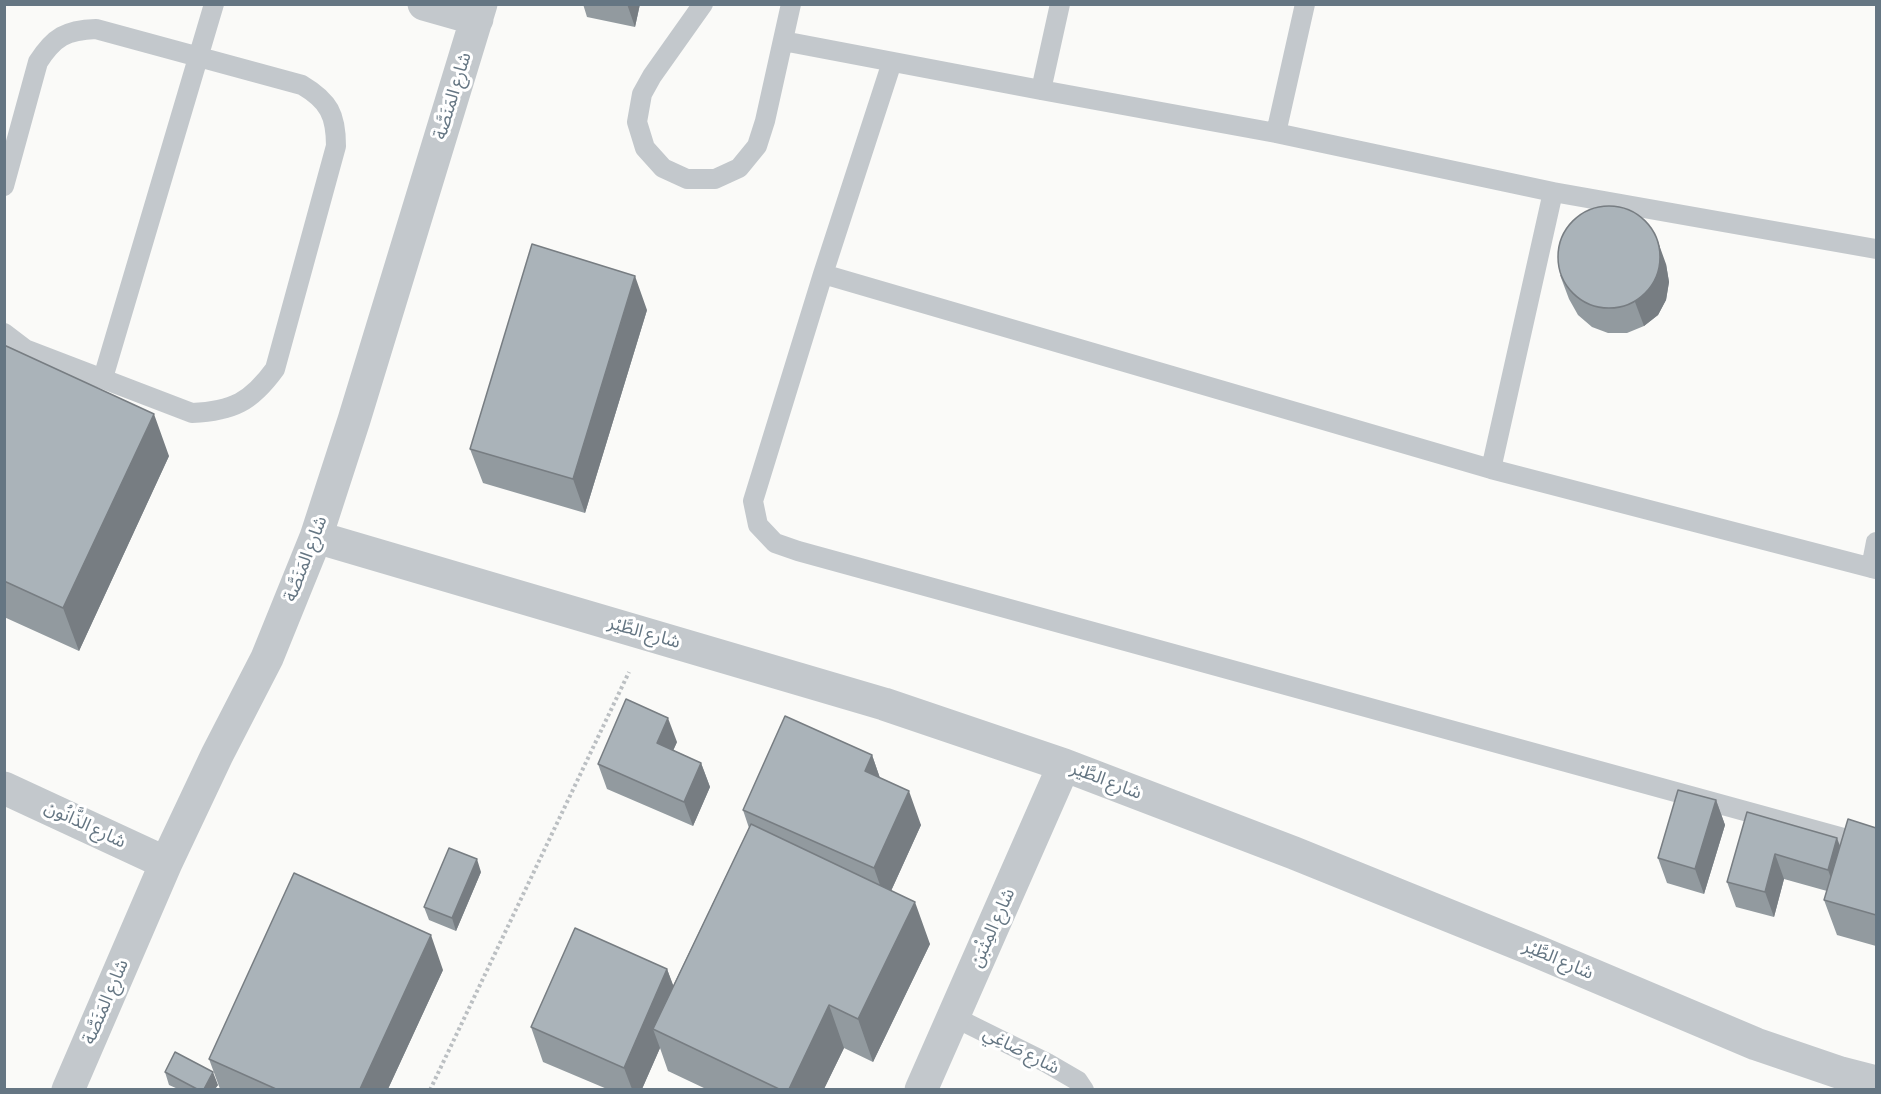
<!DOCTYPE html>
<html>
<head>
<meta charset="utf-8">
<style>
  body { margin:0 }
  #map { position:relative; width:1881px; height:1094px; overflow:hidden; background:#fafaf8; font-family:Manrope,sans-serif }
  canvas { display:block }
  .frame { position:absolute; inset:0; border:6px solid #657683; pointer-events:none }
</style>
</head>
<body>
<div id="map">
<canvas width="1881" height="1094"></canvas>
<div class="frame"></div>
</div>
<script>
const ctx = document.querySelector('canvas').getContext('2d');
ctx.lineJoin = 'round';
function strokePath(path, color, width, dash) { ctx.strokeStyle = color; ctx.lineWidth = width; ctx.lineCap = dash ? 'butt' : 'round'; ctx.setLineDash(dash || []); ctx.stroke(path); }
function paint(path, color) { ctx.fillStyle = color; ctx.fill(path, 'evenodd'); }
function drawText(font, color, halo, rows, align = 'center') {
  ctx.font = font + ' Manrope,"Noto Sans Arabic",sans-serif'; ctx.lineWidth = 6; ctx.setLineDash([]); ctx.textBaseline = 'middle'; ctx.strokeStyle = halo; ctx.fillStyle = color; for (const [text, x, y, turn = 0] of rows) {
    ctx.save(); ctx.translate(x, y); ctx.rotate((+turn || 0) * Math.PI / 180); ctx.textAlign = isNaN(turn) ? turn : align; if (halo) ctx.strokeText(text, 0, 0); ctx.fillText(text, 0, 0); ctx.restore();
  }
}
strokePath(new Path2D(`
  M 430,1090 L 629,672`), '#bbbfc2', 4, [3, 3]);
strokePath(new Path2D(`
  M 703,4 L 652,76 L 642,94 L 637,122 L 645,148 L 663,168 L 687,179 L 715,179 L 739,168 L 757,146 L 765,121 L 791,4
  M 783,41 L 1041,90 L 1276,133 L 1553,192 L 1876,249
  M 892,62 L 823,274 L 753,501 L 758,525 L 775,543 L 798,551 L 1876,847
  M 1041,90 L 1060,4
  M 1276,133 L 1305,4
  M 4,186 L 38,62 C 54,37 66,30 96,29 L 302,85 C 329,101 336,115 336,146 L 275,369 C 251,402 233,411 192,413 L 25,349 L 4,333
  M 823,274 L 1491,469 L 1876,569
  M 103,378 L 214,4
  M 1491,469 L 1553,192
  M 1871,568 L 1876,542
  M 954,1017 L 1047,1063 L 1078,1081 L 1084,1090`), '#c3c8cc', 20);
strokePath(new Path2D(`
  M 424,4 L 477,19
  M 316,537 L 884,704 L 1064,765 L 1294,853 L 1529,948 L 1756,1044 L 1841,1073 L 1876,1082
  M 4,788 L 166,863
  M 68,1090 L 166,863 L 217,755 L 267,658 L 316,537 L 354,420 L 481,4
  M 921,1090 L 1064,765`), '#c3c8cc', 33);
paint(new Path2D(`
  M 583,4 L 640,4 L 635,27 L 587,17 Z
  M 1666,264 L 1669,282 L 1666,300 L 1658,315 L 1644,326 L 1627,333 L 1608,333 L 1592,327 L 1578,315 L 1569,299 L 1560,275 Z
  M 647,310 L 585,513 L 483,483 L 470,449 Z
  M 4,345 L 169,456 L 79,651 L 4,617 Z
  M 677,742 L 673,750 L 701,763 L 710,787 L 693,826 L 607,789 L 598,764 Z
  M 872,755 L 880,778 L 921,825 L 891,891 L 930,944 L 873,1062 L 844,1048 L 824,1089 L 706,1089 L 668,1071 L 660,1048 L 642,1089 L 607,1089 L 543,1062 L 531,1027 L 667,969 L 673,986 L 749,828 L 743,810 Z
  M 1716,800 L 1725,825 L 1704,894 L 1667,883 L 1658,858 Z
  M 1747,812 L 1840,846 L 1876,828 L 1876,946 L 1837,935 L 1824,900 L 1827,891 L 1784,879 L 1774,917 L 1736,907 L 1727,882 Z
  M 481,872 L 456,931 L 429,920 L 424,907 Z
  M 443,970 L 388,1089 L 220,1089 L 209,1059 Z
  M 165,1072 L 218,1085 L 215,1089 L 178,1089 L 169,1085 Z`), '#929a9f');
paint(new Path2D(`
  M 627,4 L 640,4 L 635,27 Z
  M 1657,239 L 1666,264 L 1669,282 L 1666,300 L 1658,315 L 1644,326 L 1635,302 Z
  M 635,276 L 647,310 L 585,513 L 573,479 Z
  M 154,414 L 169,456 L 79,651 L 63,608 Z
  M 668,718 L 677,742 L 666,767 L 657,743 Z
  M 872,755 L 884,790 L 865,771 Z
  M 701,763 L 710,787 L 693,826 L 684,802 Z
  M 909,791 L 921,825 L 886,902 L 874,868 Z
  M 1716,800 L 1725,825 L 1704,894 L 1695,869 Z
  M 1837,838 L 1846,862 L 1837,894 L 1828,870 Z
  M 1775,854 L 1784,879 L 1774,917 L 1765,892 Z
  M 477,859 L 481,872 L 456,931 L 452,918 Z
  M 915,902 L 930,944 L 873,1062 L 858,1019 Z
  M 431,935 L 443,970 L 388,1089 L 360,1089 Z
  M 667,969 L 680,1003 L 653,1029 L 660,1048 L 642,1089 L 632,1089 L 624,1068 Z
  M 829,1005 L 844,1048 L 824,1089 L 789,1089 Z
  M 213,1072 L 218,1085 L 215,1089 L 204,1089 Z`), '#777d82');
const building = new Path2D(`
  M1558 257a51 51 0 1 1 102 0a51 51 0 1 1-102 0Z
  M 532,244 L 635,276 L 573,479 L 470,449 Z
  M 4,345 L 154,414 L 63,608 L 4,581 Z
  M 626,699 L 668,718 L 657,743 L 701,763 L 684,802 L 598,764 Z
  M 785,716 L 872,755 L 865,771 L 909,791 L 874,868 L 743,810 Z
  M 1678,790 L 1716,800 L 1695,869 L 1658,858 Z
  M 1747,812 L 1837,838 L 1828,870 L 1775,854 L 1765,892 L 1727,882 Z
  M 1848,819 L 1876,828 L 1876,915 L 1824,900 Z
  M 751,824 L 915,902 L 858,1019 L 829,1005 L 789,1089 L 779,1089 L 653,1029 Z
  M 449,848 L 477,859 L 452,918 L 424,907 Z
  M 294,873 L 431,935 L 360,1089 L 276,1089 L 209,1059 Z
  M 575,928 L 667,969 L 624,1068 L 531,1027 Z
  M 175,1052 L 213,1072 L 204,1089 L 197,1089 L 165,1072 Z`);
paint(building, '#aab3b9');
strokePath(building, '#777d82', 1.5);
drawText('18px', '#657683', '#fff', [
  ["شارع المَنَصَّة",453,96,-73],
  ["شارع المَنَصَّة",306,559,-69],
  ["شارع الطَّيْر",644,633,16],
  ["شارع الطَّيْر",1106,781,21],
  ["شارع الذَّانُون",85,825,25],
  ["شارع المِثْبَن",993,928,-66],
  ["شارع الطَّيْر",1558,960,23],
  ["شارع المَنَصَّة",106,1002,-67],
  ["شارع صَاغِي",1021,1051,27]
]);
</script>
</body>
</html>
